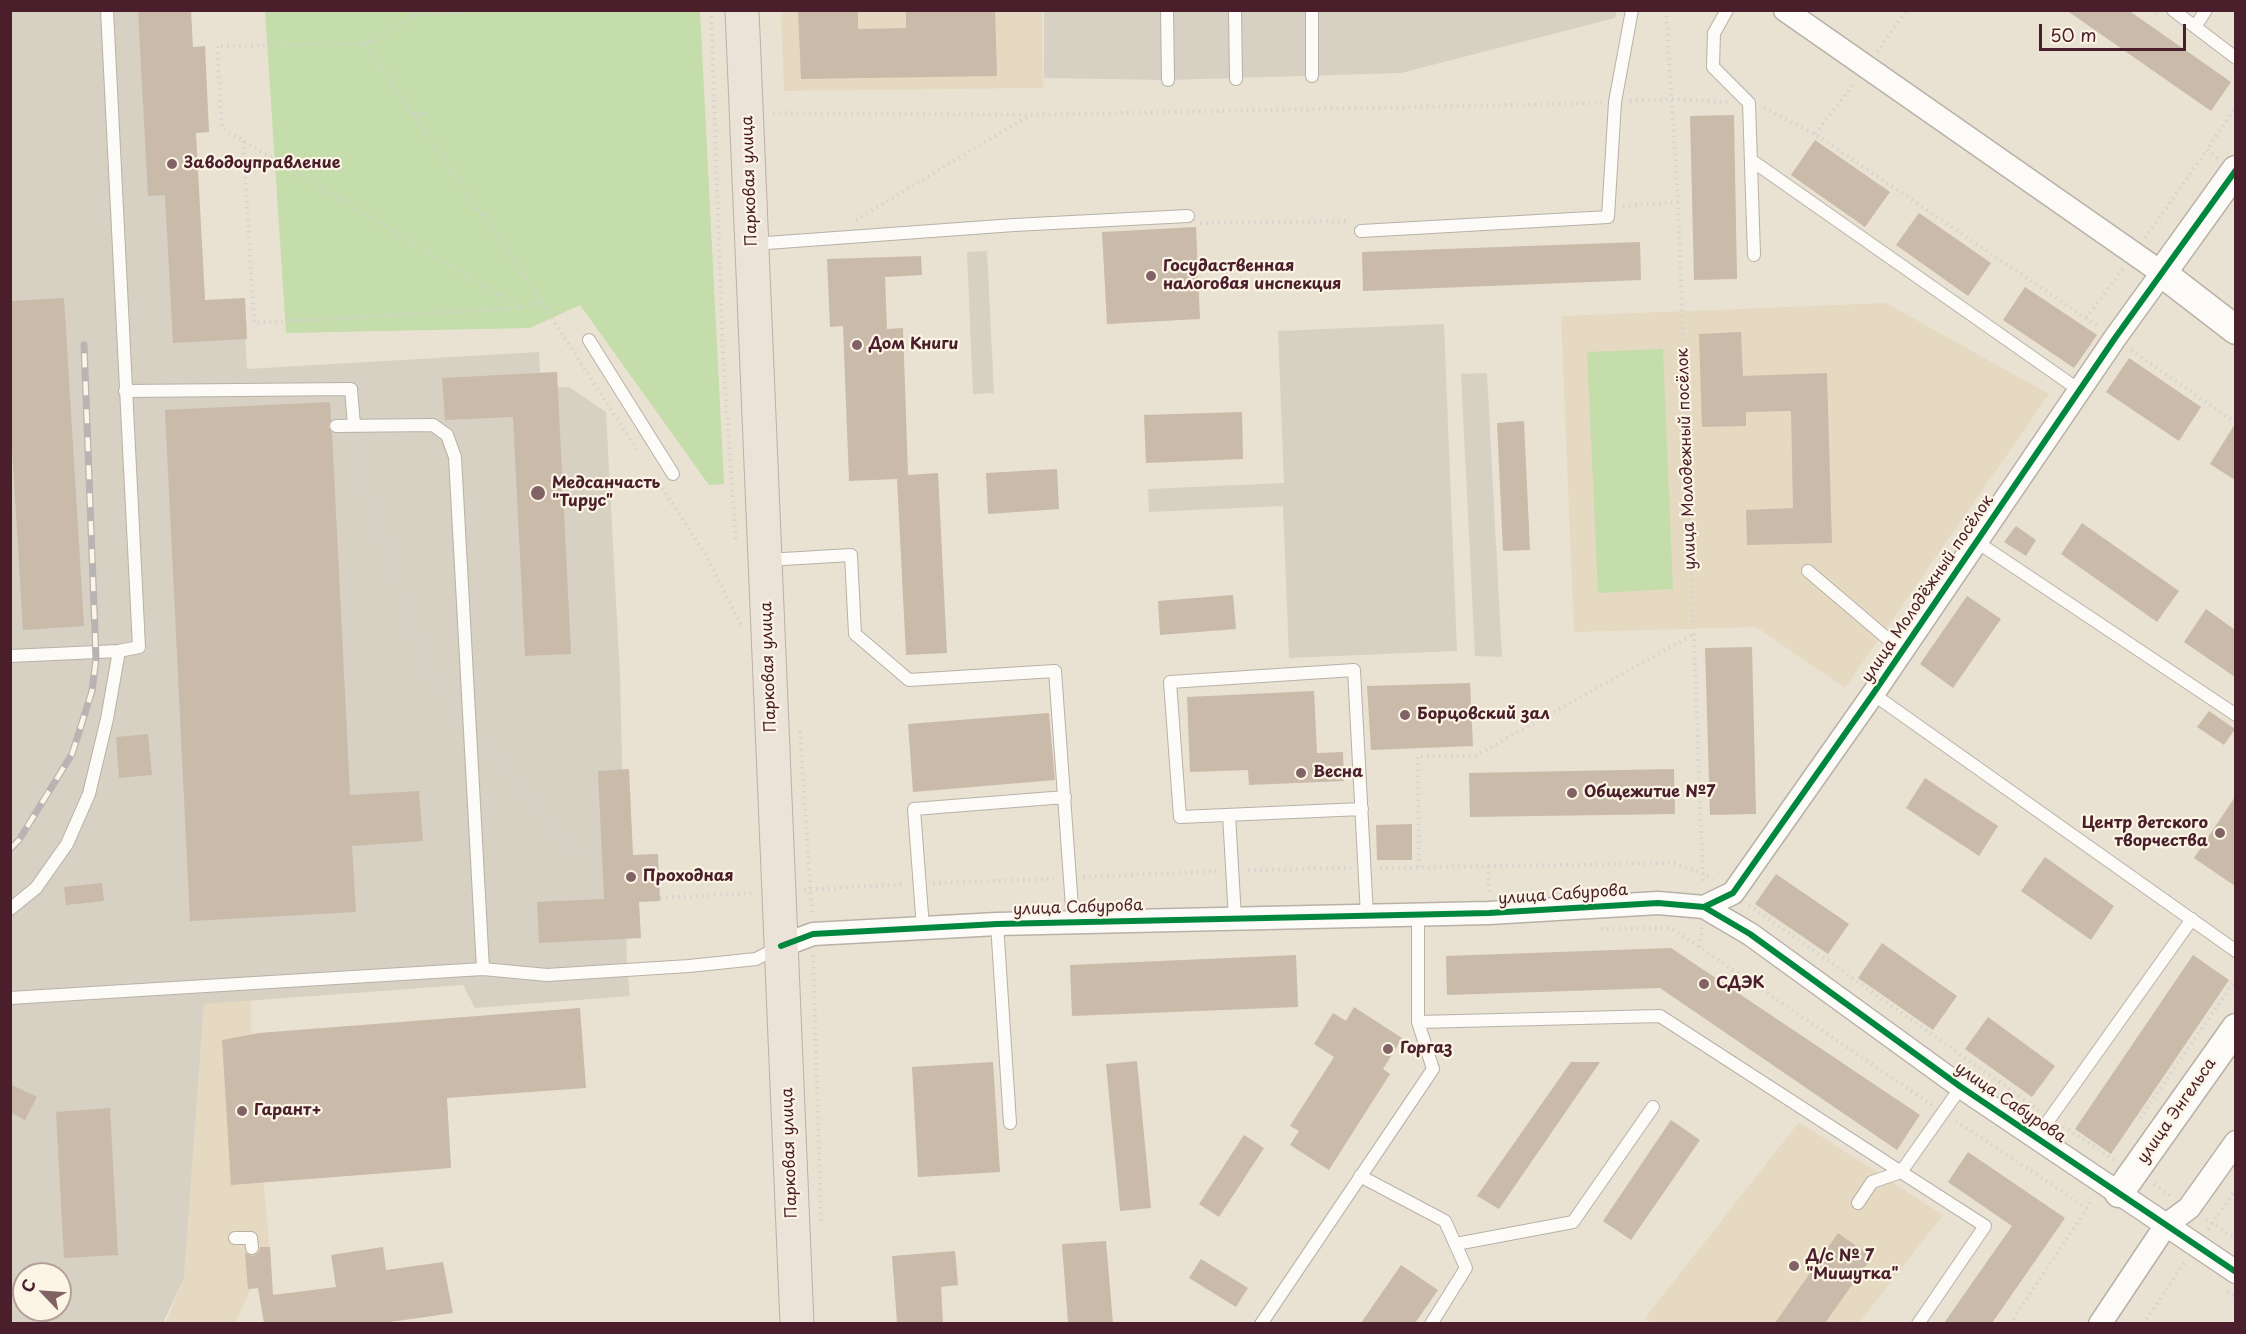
<!DOCTYPE html>
<html>
<head>
<meta charset="utf-8">
<style>
  body { margin:0 }
  #map { position:relative; width:2246px; height:1334px; overflow:hidden; background:#e9e2d2; font-family:"Playpen Sans",sans-serif }
  canvas { display:block }
  .frame { position:absolute; inset:0; border:12px solid #4a1f2b; pointer-events:none }
  .north { position:absolute; left:12px; top:1262px; width:60px; height:60px; box-sizing:border-box; background:#fcf5e5; border:2px solid #b59f9b; border-radius:50%; rotate:295deg; font-size:16px; font-weight:700; line-height:24px; text-align:center; color:#4a1f2b }
  .north::after { content:''; display:block; margin:auto; width:21px; height:27px; background:#826365; clip-path:polygon(50% 0,100% 100%,50% 72%,0 100%) }
  .scale { position:absolute; left:2039px; top:24px; width:147px; height:27px; box-sizing:border-box; border:3px solid #4a1f2b; border-top:0; padding-left:8px; font-size:18px; line-height:21px; white-space:nowrap; color:#4a1f2b; -webkit-text-stroke:4px #fcf5e5; paint-order:stroke }
</style>
</head>
<body>
<div id="map">
<canvas width="2246" height="1334"></canvas>
<div class="frame"></div>
<div class="north">С</div>
<div class="scale">50 m</div>
</div>
<script>
const ctx = document.querySelector('canvas').getContext('2d');
ctx.lineJoin = 'round';
function paint(path, color) { ctx.fillStyle = color; ctx.fill(path, 'evenodd'); }
function strokePath(path, color, width, dash) { ctx.strokeStyle = color; ctx.lineWidth = width; ctx.lineCap = dash ? 'butt' : 'round'; ctx.setLineDash(dash || []); ctx.stroke(path); }
function drawText(font, color, halo, rows, align = 'center') {
  ctx.font = font + ' "Playpen Sans",sans-serif'; ctx.lineWidth = 4.5; ctx.setLineDash([]); ctx.textBaseline = 'middle'; ctx.strokeStyle = halo; ctx.fillStyle = color; for (const [text, x, y, turn = 0] of rows) {
    ctx.save(); ctx.translate(x, y); ctx.rotate((+turn || 0) * Math.PI / 180); ctx.textAlign = isNaN(turn) ? turn : align; if (halo) ctx.strokeText(text, 0, 0); ctx.fillText(text, 0, 0); ctx.restore();
  }
}
paint(new Path2D(`
  M 781,11 L 1042,11 L 1043,88 L 784,91 Z
  M 1886,303 L 2049,394 L 1845,688 L 1756,627 L 1574,632 L 1561,316 Z
  M 251,1000 L 251,1036 L 273,1287 L 251,1289 L 235,1323 L 165,1324 L 184,1278 L 204,1004 Z
  M 1799,1122 L 1943,1215 L 1859,1323 L 1654,1324 L 1645,1318 Z`), '#e6d9c2');
paint(new Path2D(`
  M 10,11 L 182,11 L 197,341 L 245,338 L 247,369 L 539,352 L 541,388 L 569,387 L 606,412 L 620,677 L 627,971 L 630,996 L 475,1008 L 463,985 L 204,1004 L 184,1278 L 163,1323 L 11,1323 ZM 24,1274 L 60,1274 L 60,1310 L 24,1310 Z
  M 1044,11 L 1617,11 L 1615,18 L 1401,73 L 1168,80 L 1044,78 Z
  M 987,251 L 994,393 L 973,394 L 967,252 Z
  M 1444,324 L 1457,651 L 1289,658 L 1283,506 L 1149,512 L 1148,489 L 1284,483 L 1278,331 Z
  M 1487,373 L 1502,657 L 1475,656 L 1461,374 Z`), '#d7d1c4');
paint(new Path2D(`
  M 265,11 L 700,11 L 724,484 L 709,485 L 580,305 L 530,328 L 286,333 Z
  M 1663,349 L 1673,589 L 1598,593 L 1587,352 Z`), '#c4ddaa');
paint(new Path2D(`
  M 138,10 L 191,10 L 193,47 L 205,46 L 209,132 L 196,133 L 205,300 L 245,298 L 247,339 L 173,343 L 165,195 L 148,196 Z
  M 798,10 L 858,10 L 858,29 L 906,28 L 906,10 L 995,10 L 997,76 L 801,79 Z
  M 2066,10 L 2128,10 L 2231,82 L 2211,111 Z
  M 1734,115 L 1737,279 L 1694,280 L 1690,116 Z
  M 1815,140 L 1890,192 L 1865,227 L 1791,175 Z
  M 1919,213 L 1991,263 L 1968,296 L 1896,245 Z
  M 1196,227 L 1200,319 L 1107,324 L 1102,232 Z
  M 1640,242 L 1641,280 L 1363,291 L 1362,252 Z
  M 921,256 L 922,275 L 885,277 L 887,329 L 903,328 L 908,475 L 938,473 L 947,653 L 906,655 L 897,479 L 849,481 L 843,326 L 830,327 L 827,259 Z
  M 2025,287 L 2097,335 L 2074,368 L 2003,320 Z
  M 64,298 L 84,626 L 23,630 L 10,414 L 10,301 Z
  M 1741,332 L 1743,376 L 1827,373 L 1832,543 L 1747,545 L 1746,510 L 1793,508 L 1791,411 L 1746,412 L 1746,426 L 1702,427 L 1699,334 Z
  M 2129,358 L 2201,407 L 2179,441 L 2106,392 Z
  M 557,372 L 571,654 L 525,656 L 513,417 L 445,420 L 442,378 Z
  M 330,402 L 331,420 L 328,427 L 332,433 L 350,795 L 419,791 L 423,841 L 352,846 L 356,912 L 190,921 L 165,410 Z
  M 1242,412 L 1243,459 L 1146,463 L 1144,415 Z
  M 1524,421 L 1530,550 L 1503,551 L 1497,423 Z
  M 2235,424 L 2235,480 L 2210,464 Z
  M 1057,469 L 1059,509 L 988,514 L 986,473 Z
  M 2082,523 L 2179,591 L 2157,622 L 2061,554 Z
  M 2016,526 L 2036,540 L 2026,556 L 2004,542 Z
  M 1233,595 L 1236,629 L 1160,635 L 1158,601 Z
  M 1967,596 L 2001,619 L 1953,688 L 1920,664 Z
  M 2206,609 L 2235,630 L 2235,677 L 2184,642 Z
  M 1752,647 L 1756,814 L 1710,815 L 1705,648 Z
  M 1470,683 L 1473,746 L 1371,750 L 1367,686 Z
  M 1314,691 L 1317,753 L 1343,752 L 1344,781 L 1249,785 L 1248,770 L 1190,772 L 1187,697 Z
  M 2209,711 L 2235,729 L 2224,745 L 2197,727 Z
  M 1049,713 L 1055,780 L 913,792 L 908,724 Z
  M 148,734 L 152,775 L 119,778 L 116,737 Z
  M 629,769 L 633,855 L 658,854 L 660,901 L 639,902 L 641,938 L 539,943 L 537,902 L 604,899 L 598,771 Z
  M 1674,769 L 1675,814 L 1470,817 L 1469,773 Z
  M 1925,778 L 1998,826 L 1979,856 L 1906,808 Z
  M 2235,797 L 2235,886 L 2194,858 Z
  M 1412,824 L 1412,860 L 1377,860 L 1376,825 Z
  M 2045,857 L 2114,906 L 2091,940 L 2021,891 Z
  M 1776,874 L 1849,924 L 1828,954 L 1755,904 Z
  M 102,883 L 104,901 L 66,905 L 64,887 Z
  M 1882,943 L 1957,996 L 1933,1030 L 1858,978 Z
  M 1671,948 L 1920,1115 L 1897,1150 L 1660,988 L 1447,995 L 1446,956 Z
  M 1296,955 L 1298,1007 L 1072,1016 L 1070,965 Z
  M 2193,955 L 2229,980 L 2111,1154 L 2075,1129 Z
  M 1354,1007 L 1402,1038 L 1383,1069 L 1390,1074 L 1329,1170 L 1290,1145 L 1299,1131 L 1290,1126 L 1334,1057 L 1314,1044 L 1333,1013 L 1346,1021 Z
  M 580,1008 L 586,1088 L 447,1098 L 451,1168 L 231,1185 L 222,1040 L 259,1033 Z
  M 1988,1017 L 2055,1066 L 2032,1097 L 1965,1049 Z
  M 1137,1061 L 1151,1208 L 1120,1211 L 1106,1064 Z
  M 993,1062 L 1000,1172 L 918,1177 L 912,1067 Z
  M 1571,1062 L 1600,1062 L 1499,1209 L 1477,1196 Z
  M 10,1084 L 37,1097 L 25,1120 L 10,1112 Z
  M 110,1108 L 118,1255 L 64,1258 L 56,1112 Z
  M 1671,1120 L 1700,1140 L 1631,1240 L 1603,1221 Z
  M 1244,1135 L 1264,1148 L 1219,1217 L 1199,1204 Z
  M 1968,1152 L 2065,1218 L 1992,1323 L 1944,1323 L 2012,1226 L 1948,1182 Z
  M 1838,1233 L 1872,1257 L 1825,1323 L 1775,1323 Z
  M 1106,1241 L 1113,1323 L 1068,1323 L 1062,1244 Z
  M 260,1247 L 270,1247 L 273,1295 L 336,1287 L 331,1255 L 383,1247 L 386,1270 L 443,1262 L 453,1313 L 383,1323 L 264,1323 L 258,1288 L 248,1289 L 245,1253 L 253,1256 L 259,1252 Z
  M 955,1251 L 958,1285 L 941,1287 L 943,1323 L 897,1323 L 892,1256 Z
  M 1201,1259 L 1248,1288 L 1236,1307 L 1189,1278 Z
  M 1401,1265 L 1438,1290 L 1415,1323 L 1361,1323 Z`), '#c9baa9');
const service = new Path2D(`
  M 1167,10 L 1168,80
  M 1235,10 L 1236,79
  M 1727,10 L 1714,33 L 1713,67 L 1749,103 L 1754,255
  M 2173,10 L 2236,58
  M 2195,27 L 2206,10
  M 1312,76 L 1312,10
  M 1751,160 L 2079,390
  M 1361,231 L 1608,217 L 1615,102 L 1632,10
  M 753,244 L 1014,225 L 1188,216
  M 589,340 L 673,474
  M 125,391 L 351,389 L 354,425
  M 336,426 L 433,425 L 447,435 L 455,457 L 483,969
  M 1977,542 L 2236,715
  M 767,560 L 851,555 L 855,634 L 909,680 L 1055,671 L 1073,921
  M 1808,571 L 1902,651
  M 10,656 L 119,651 L 139,647 L 107,10
  M 1873,694 L 2236,951
  M 1362,809 L 1180,817 L 1170,682 L 1354,670 L 1367,916
  M 1229,815 L 1235,918
  M 10,909 L 36,888 L 67,844 L 89,794 L 107,719 L 119,651
  M 997,924 L 1010,1123
  M 923,928 L 914,809 L 1065,797
  M 10,998 L 483,969 L 547,975 L 689,966 L 756,959 L 779,947
  M 1418,1022 L 1660,1016 L 1901,1172 L 1961,1087
  M 2036,1138 L 2192,919
  M 1360,1176 L 1445,1221 L 1466,1268 L 1431,1324
  M 1858,1203 L 1872,1182 L 1901,1172 L 1985,1226 L 1918,1324
  M 235,1238 L 251,1238 L 252,1248
  M 1456,1244 L 1573,1222 L 1653,1107
  M 1261,1324 L 1433,1069 L 1418,1022 L 1418,915`);
const minor = new Path2D(`
  M 1704,907 L 1733,893 L 1873,694 L 2115,338 L 2162,273 L 1785,10
  M 781,946 L 813,934 L 997,924 L 1489,913 L 1658,903 L 1704,907 L 1750,934 L 1961,1087 L 2236,1272
  M 2100,1324 L 2166,1225 L 2189,1208 L 2236,1142`);
const tertiary = new Path2D(`
  M 2236,170 L 2162,273 L 2236,330
  M 2119,1193 L 2236,1028`);
const primary = new Path2D(`
  M 742,10 L 797,1324`);
strokePath(service, '#b9b0a8', 14);
strokePath(minor, '#b9b0a8', 25);
strokePath(tertiary, '#b9b0a8', 31);
strokePath(primary, '#b9b0a8', 35);
strokePath(new Path2D(`
  M 711,10 L 723,358 L 736,541
  M 1666,10 L 1678,202 L 1703,885
  M 2151,10 L 2160,16
  M 362,44 L 374,40 L 413,15 L 496,10
  M 1877,52 L 1907,10
  M 1630,101 L 1671,99 L 1728,102
  M 1764,108 L 1815,134 L 2099,327
  M 773,113 L 1029,115
  M 412,115 L 426,114
  M 1815,134 L 1855,82
  M 243,141 L 254,323 L 519,308
  M 2218,158 L 2207,150 L 2236,106
  M 1623,206 L 1678,202
  M 856,220 L 1030,115 L 1602,103
  M 1200,223 L 1349,221
  M 2145,238 L 2207,150
  M 540,300 L 520,308 L 222,128 L 217,46 L 362,44 L 377,61 L 540,300 L 637,450
  M 2086,318 L 2123,269
  M 2131,350 L 2236,423
  M 355,439 L 355,458 L 429,673 L 453,702
  M 659,483 L 707,557 L 741,625
  M 800,731 L 812,915
  M 486,743 L 579,859
  M 1488,866 L 1489,894
  M 1419,867 L 1418,756 L 1475,756 L 1694,634
  M 1380,868 L 1674,863 L 1702,873 L 1713,880
  M 1248,870 L 1351,868
  M 1083,877 L 1219,871
  M 933,883 L 1054,879
  M 804,890 L 905,884
  M 660,898 L 755,893
  M 1749,905 L 2039,1110
  M 1601,929 L 1671,928 L 1932,1105
  M 1700,947 L 1702,928
  M 813,955 L 821,1221
  M 2140,1118 L 2236,979
  M 1956,1121 L 2087,1208
  M 2063,1126 L 2114,1160
  M 2154,1184 L 2172,1197
  M 2206,1219 L 2236,1239
  M 2208,1229 L 2236,1189
  M 2227,1292 L 2236,1298
  M 2010,1324 L 2087,1208 L 2091,1199
  M 2143,1324 L 2185,1262`), '#d6d3cf', 4, [1.5, 4.5]);
strokePath(service, '#fcfbf8', 12);
strokePath(minor, '#fcfbf8', 22);
strokePath(tertiary, '#fcfbf8', 28);
strokePath(primary, '#ebe3d7', 33);
const rail = new Path2D(`
  M 10,849 L 19,840 L 72,754 L 92,691 L 96,659 L 84,345`);
strokePath(rail, '#b9b3b3', 7);
strokePath(rail, '#fcf5e5', 4.5, [14]);
strokePath(new Path2D(`
  M 1704,907 L 1733,893 L 1873,694 L 2115,338 L 2236,170
  M 781,946 L 813,934 L 997,924 L 1489,913 L 1658,903 L 1704,907 L 1750,934 L 1961,1087 L 2236,1272`), '#00873e', 6);
for (const [x, y, r, color] of [
  [172,164,6,"#826365"],
  [1151,276,6,"#826365"],
  [857,345,6,"#826365"],
  [538,493,8,"#826365"],
  [1405,715,6,"#826365"],
  [1301,773,6,"#826365"],
  [1572,793,6,"#826365"],
  [2220,833,6,"#826365"],
  [631,877,6,"#826365"],
  [1704,984,6,"#826365"],
  [1388,1049,6,"#826365"],
  [242,1111,6,"#826365"],
  [1794,1266,6,"#826365"]
]) { const dot = new Path2D(); dot.arc(x, y, r, 0, 2 * Math.PI); ctx.fillStyle = color; ctx.fill(dot); strokePath(dot, '#fcf5e5', 2); }
drawText('bold 16px', '#4a1f2b', '#fcf5e5', [
  ["Заводоуправление",184,164],
  ["Госудаственная",1163,267],
  ["налоговая инспекция",1163,285],
  ["Дом Книги",869,345],
  ["Медсанчасть",552,484],
  ["\"Тирус\"",552,502],
  ["Борцовский зал",1417,715],
  ["Весна",1313,773],
  ["Общежитие №7",1584,793],
  ["Центр детского",2208,824,"right"],
  ["творчества",2208,842,"right"],
  ["Проходная",643,877],
  ["СДЭК",1716,984],
  ["Горгаз",1400,1049],
  ["Гарант+",254,1111],
  ["Д/с № 7",1806,1257],
  ["\"Мишутка\"",1806,1275]
], 'left');
drawText('16px', '#4a1f2b', '#fcf5e5', [
  ["Парковая улица",750,181,-92],
  ["улица Молодежный посёлок",1687,459,-92],
  ["улица Молодёжный посёлок",1928,589,-56],
  ["Парковая улица",769,667,-92],
  ["улица Сабурова",1563,895,-4],
  ["улица Сабурова",1078,908,-2],
  ["улица Сабурова",2010,1103,34],
  ["улица Энгельса",2177,1111,-55],
  ["Парковая улица",790,1153,-92]
]);
</script>
</body>
</html>
